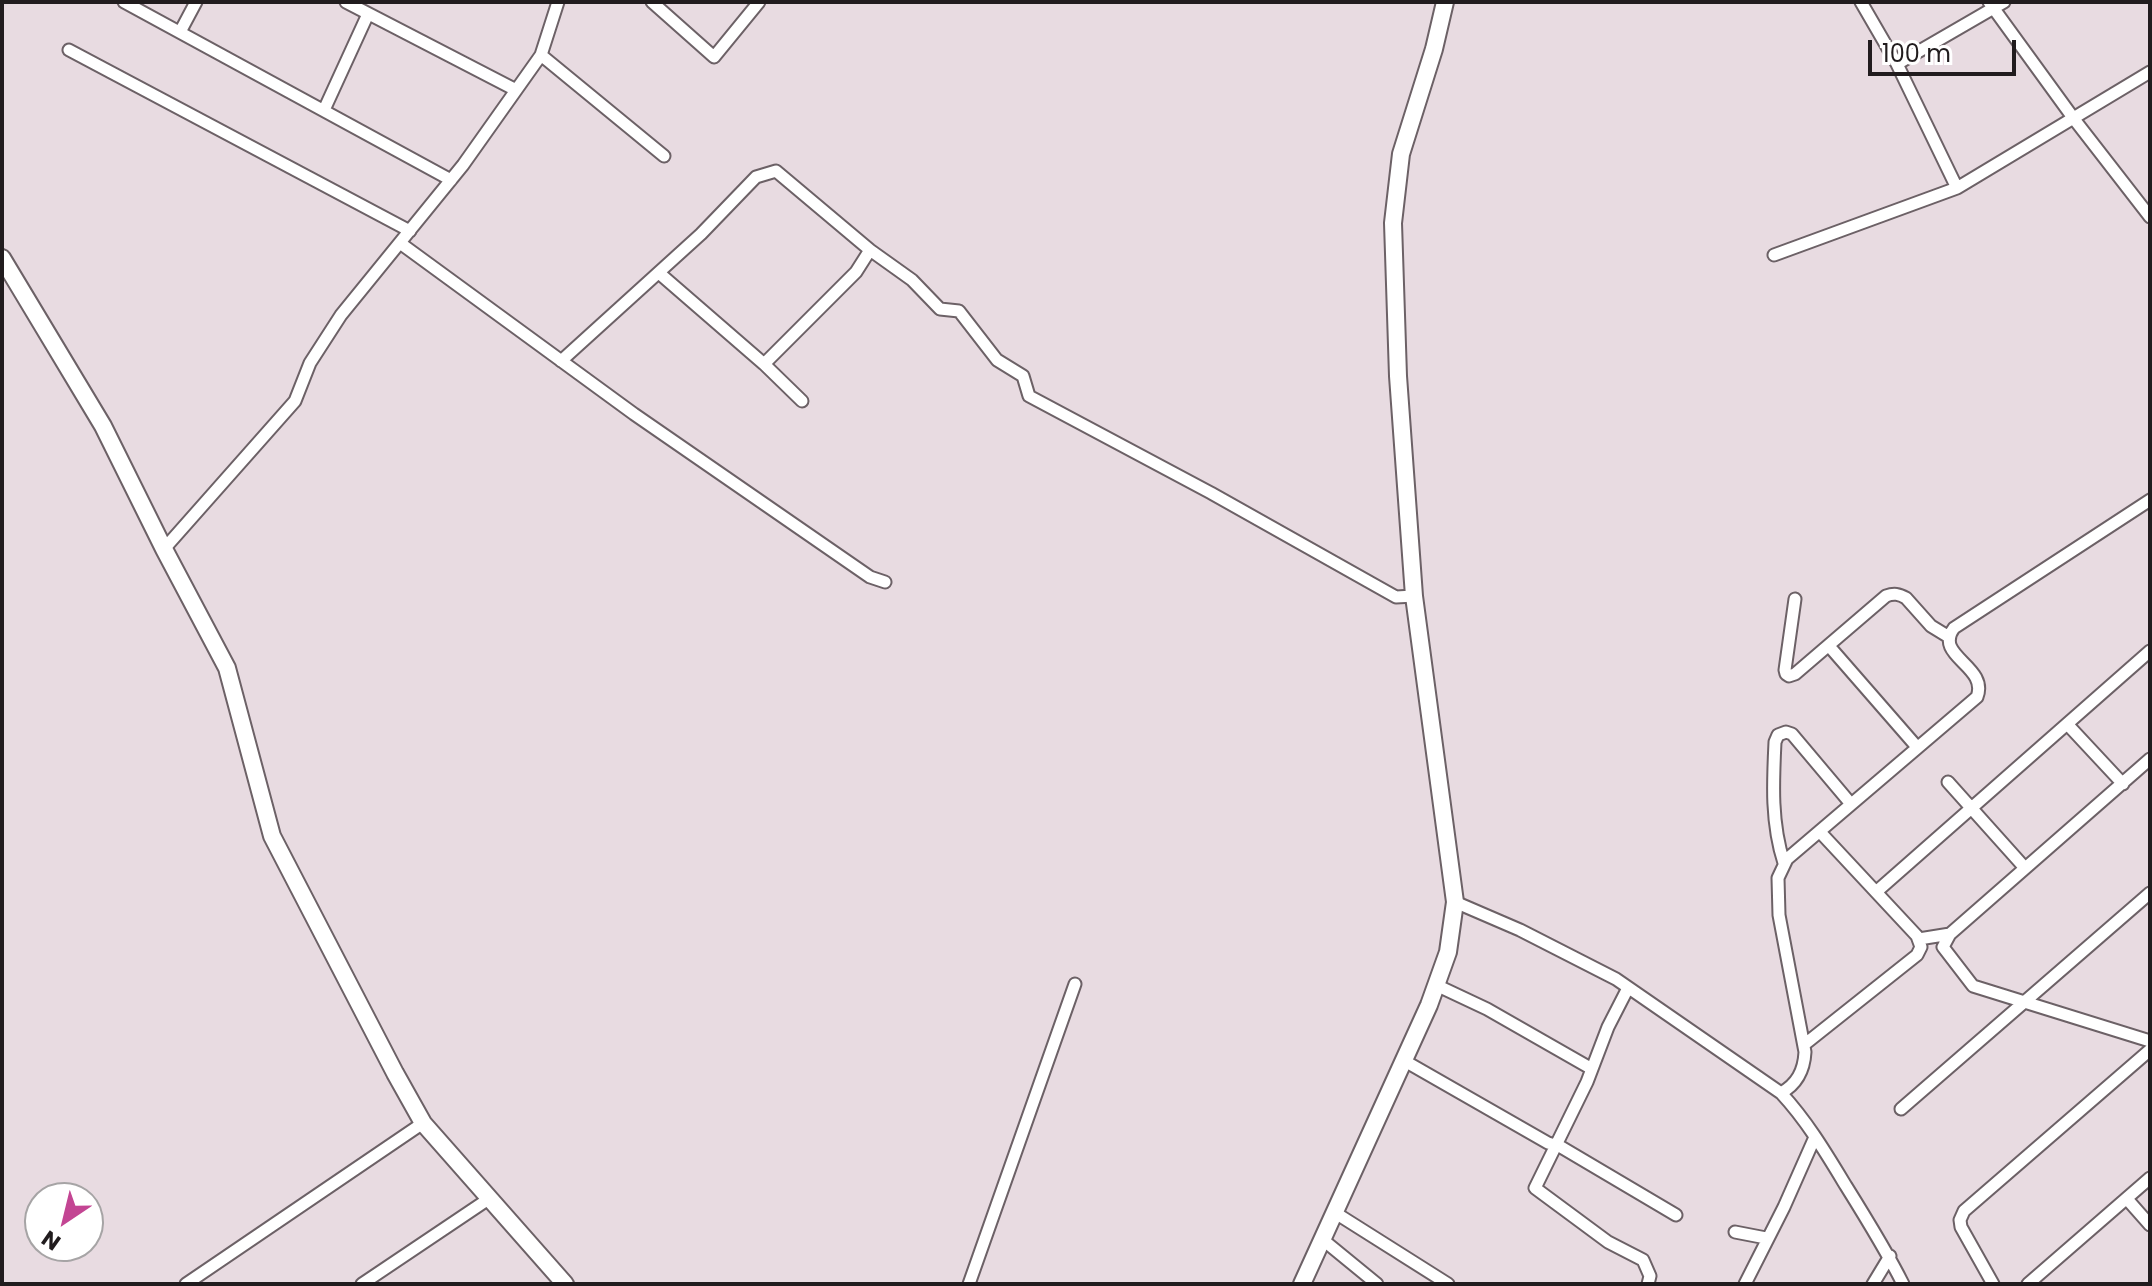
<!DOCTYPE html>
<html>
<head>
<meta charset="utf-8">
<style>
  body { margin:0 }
  #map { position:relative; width:2152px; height:1286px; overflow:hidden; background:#e8dbe1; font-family:Poppins,sans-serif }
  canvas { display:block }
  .frame { position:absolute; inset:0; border:4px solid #211c1e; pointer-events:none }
  .north { position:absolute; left:24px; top:1182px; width:80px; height:80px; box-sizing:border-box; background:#fff; border:2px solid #a6a4a5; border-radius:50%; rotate:215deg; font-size:22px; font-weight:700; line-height:32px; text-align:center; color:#211c1e }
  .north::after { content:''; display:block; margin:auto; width:28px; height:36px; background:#c34593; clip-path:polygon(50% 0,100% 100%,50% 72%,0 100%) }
  .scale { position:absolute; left:1868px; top:40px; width:148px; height:36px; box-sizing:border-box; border:4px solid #211c1e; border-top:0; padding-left:10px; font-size:24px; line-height:28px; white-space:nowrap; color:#211c1e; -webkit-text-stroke:6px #fff; paint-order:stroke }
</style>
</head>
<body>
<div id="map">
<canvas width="2152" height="1286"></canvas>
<div class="frame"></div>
<div class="north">N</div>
<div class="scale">100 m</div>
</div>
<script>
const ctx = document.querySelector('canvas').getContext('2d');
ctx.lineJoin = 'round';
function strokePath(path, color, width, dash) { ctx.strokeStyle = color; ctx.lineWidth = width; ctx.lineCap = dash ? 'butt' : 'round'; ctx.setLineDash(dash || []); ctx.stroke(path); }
const street = new Path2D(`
  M 124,2 L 451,180
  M 346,2 L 516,90
  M 652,2 L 714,57 L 759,2
  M 1861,2 L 1897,64 L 1957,188
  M 1989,2 L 2074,119 L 2150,217
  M 180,32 L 196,2
  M 69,50 L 410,231
  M 541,55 L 664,156
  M 1897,64 L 2004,2
  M 324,110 L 368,14
  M 400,243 L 634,414 L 870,577 L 885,582
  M 1774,255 L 1957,188 L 2150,72
  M 659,273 L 764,364 L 802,401
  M 561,361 L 701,234 L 756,177 L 776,171 L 870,250 L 912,280 L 940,309 L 959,311 L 997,360 L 1023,376 L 1029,396 L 1211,493 L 1396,597 L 1414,596
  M 764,364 L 856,272 L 870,250
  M 164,549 L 295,401 L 310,363 L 341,315 L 463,165 L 541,55 L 558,2
  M 1795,599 L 1785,670 L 1786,674 L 1789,676 L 1795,674 L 1886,596 C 1894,593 1899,594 1906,598 L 1931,626 L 1949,637
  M 1829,646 L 1917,747
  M 2068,725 L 2123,784
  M 1948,782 L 2025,868
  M 1784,863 C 1771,823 1773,783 1775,742 L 1778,735 L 1786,732 L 1792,734 L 1851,804
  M 1876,892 L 2150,651
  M 1455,902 L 1520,930 L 1616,979 L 1781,1093 C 1807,1121 1826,1153 1846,1186 C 1866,1218 1886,1250 1903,1284
  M 1950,934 L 2150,759
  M 1919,939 L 1950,934 L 1943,947 L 1973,986 L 2150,1041
  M 1436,985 L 1487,1009 L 1592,1069
  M 1628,988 L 1608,1027 L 1587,1082 L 1535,1188 L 1608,1242 L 1643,1260 L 1650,1276 L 1648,1284
  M 1805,1044 L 1917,955 L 1921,947 L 1917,936 L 1820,832
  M 1403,1060 L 1548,1143 L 1561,1147 L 1676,1215
  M 1781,1093 C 1797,1084 1804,1071 1805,1052 L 1779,915 L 1778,878 L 1787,859 L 1977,697 C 1989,666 1933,656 1954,628 L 2150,500
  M 1901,1109 L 2150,893
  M 2127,1199 L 2150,1225
  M 1334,1212 L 1448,1284
  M 1735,1232 L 1766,1238
  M 1322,1239 L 1377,1284
  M 186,1284 L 423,1123
  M 362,1284 L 490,1198
  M 969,1284 L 1075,984
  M 1745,1284 L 1784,1207 L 1815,1137
  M 1873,1284 L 1890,1256
  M 1993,1284 L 1961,1227 L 1960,1220 L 1964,1211 L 2150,1050
  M 2028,1284 L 2150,1178`);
const secondary = new Path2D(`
  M 2,258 L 103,426 L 164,549 L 227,668 L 272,836 L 395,1073 L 423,1123 L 565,1284
  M 1302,1284 L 1429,1005 L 1448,952 L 1455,902 L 1414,596 L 1398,376 L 1393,223 L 1401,154 L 1434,49 L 1445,2`);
strokePath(street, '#6c6166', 15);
strokePath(secondary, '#6c6166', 20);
strokePath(street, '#fff', 11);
strokePath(secondary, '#fff', 16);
</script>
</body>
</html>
